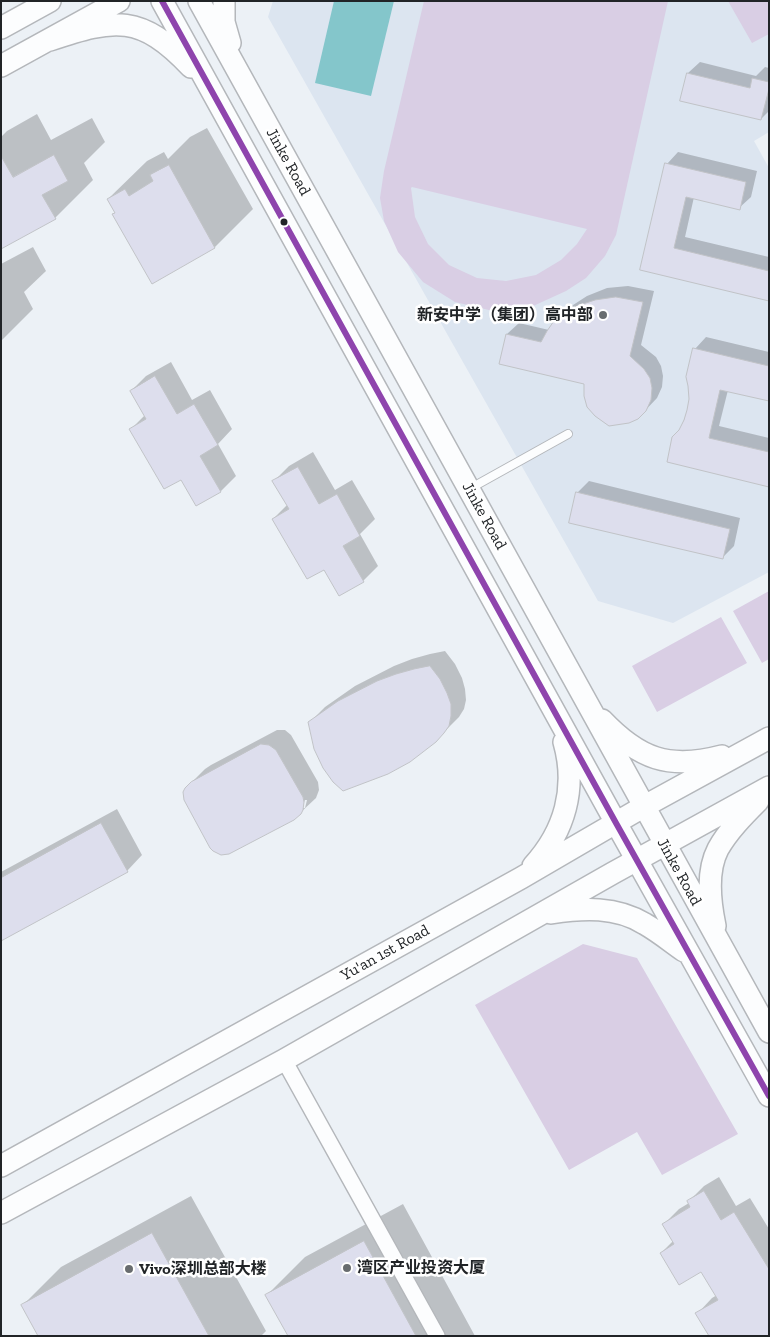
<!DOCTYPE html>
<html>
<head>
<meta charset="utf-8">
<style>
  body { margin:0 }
  #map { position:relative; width:770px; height:1337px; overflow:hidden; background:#ecf1f6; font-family:"Zilla Slab",serif }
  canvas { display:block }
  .frame { position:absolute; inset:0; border:2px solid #212427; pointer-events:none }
</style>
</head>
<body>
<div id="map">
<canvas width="770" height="1337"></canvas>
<div class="frame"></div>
</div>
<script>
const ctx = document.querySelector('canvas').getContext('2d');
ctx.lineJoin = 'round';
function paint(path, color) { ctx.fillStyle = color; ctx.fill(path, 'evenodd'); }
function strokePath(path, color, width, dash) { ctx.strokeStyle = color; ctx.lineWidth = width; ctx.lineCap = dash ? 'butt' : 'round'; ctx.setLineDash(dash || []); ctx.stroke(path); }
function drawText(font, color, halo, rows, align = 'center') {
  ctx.font = font + ' "Zilla Slab","Noto Sans SC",serif'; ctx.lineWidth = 5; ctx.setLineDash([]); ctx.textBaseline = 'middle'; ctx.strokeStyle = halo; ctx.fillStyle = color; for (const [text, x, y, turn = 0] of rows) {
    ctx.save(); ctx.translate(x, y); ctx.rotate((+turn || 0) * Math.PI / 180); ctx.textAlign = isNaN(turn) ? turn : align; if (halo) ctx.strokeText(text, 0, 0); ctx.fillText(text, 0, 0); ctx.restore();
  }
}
paint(new Path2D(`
  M 273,1 L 769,1 L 769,132 L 754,141 L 769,168 L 769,572 L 673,623 L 598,601 L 268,17 Z`), '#dce5f0');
paint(new Path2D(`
  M 424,1 L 668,1 L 616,235 L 605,256 L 586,278 L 566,291 L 531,307 L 493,311 L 455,302 L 423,282 L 398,252 L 384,221 L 380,198 L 384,171 ZM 411,188 L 412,187 L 587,229 L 577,244 L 561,260 L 536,275 L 506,281 L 477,278 L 449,265 L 428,244 L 415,217 Z
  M 728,1 L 769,1 L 769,34 L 752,43 Z
  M 769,591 L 769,659 L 762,663 L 733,611 Z
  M 721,617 L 747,663 L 657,712 L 632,666 Z
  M 583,944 L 637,958 L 738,1134 L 662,1175 L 637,1132 L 569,1170 L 475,1005 Z`), '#d9cee4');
paint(new Path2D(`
  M 334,1 L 394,1 L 371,96 L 315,83 Z`), '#84c6cb');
paint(new Path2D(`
  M 700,62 L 756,76 L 765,67 L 769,68 L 769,111 L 761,119 L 688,73 Z
  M 37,114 L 51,140 L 92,118 L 105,142 L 84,163 L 93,180 L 55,218 L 1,248 L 1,137 L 7,131 Z
  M 207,128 L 253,209 L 215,247 L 152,282 L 108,199 L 147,161 L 164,152 L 168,159 L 190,137 Z
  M 678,152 L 757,171 L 751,197 L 739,208 L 694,197 L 685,237 L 769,257 L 769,300 L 641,269 L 667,164 Z
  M 33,247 L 46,271 L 24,292 L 33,309 L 1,341 L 1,264 Z
  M 628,286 L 654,291 L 641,345 L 656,357 L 661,366 L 663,376 L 662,387 L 657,398 L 638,418 L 585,383 L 500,363 L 507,334 L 519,323 L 549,330 L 570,307 L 587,296 L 607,288 Z
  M 706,337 L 769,352 L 769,400 L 728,390 L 719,426 L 769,438 L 769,485 L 680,430 L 688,410 L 695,349 Z
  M 171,362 L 192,400 L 210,390 L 232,429 L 218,444 L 236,476 L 221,491 L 197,505 L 181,478 L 131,429 L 145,415 L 131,391 L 146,376 Z
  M 313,452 L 335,490 L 352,480 L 375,519 L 360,534 L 378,566 L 363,581 L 324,568 L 273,519 L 287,505 L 274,481 L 289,466 Z
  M 589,481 L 740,518 L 734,546 L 722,558 L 577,493 Z
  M 445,651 L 455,664 L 462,678 L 465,689 L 466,700 L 464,709 L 459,717 L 435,741 L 310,722 L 325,707 L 355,686 L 394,666 L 412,659 L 430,654 Z
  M 277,730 L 285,730 L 291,735 L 318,782 L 319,790 L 316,798 L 300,813 L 189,785 L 205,769 L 211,765 ZM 305,800 L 307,800 L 305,808 L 302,808 Z
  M 117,809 L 142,855 L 127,871 L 1,939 L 1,872 Z
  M 719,1177 L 736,1206 L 750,1198 L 769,1229 L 769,1336 L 697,1314 L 712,1298 L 717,1295 L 702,1270 L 661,1253 L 674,1240 L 664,1224 L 679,1209 L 689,1203 L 689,1201 L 704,1186 Z
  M 191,1196 L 266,1331 L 261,1336 L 40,1336 L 23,1305 L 61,1267 Z
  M 403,1204 L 475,1336 L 289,1336 L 267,1295 L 305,1257 Z`), '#0003');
const building = new Path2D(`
  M 687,73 L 750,88 L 752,78 L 769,82 L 769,89 L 761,120 L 680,101 Z
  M 54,155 L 68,181 L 42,195 L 56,219 L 1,249 L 1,156 L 13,177 Z
  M 665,163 L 746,182 L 740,210 L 686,197 L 674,248 L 769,271 L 769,301 L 640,270 Z
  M 169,165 L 215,248 L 152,284 L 112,214 L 115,213 L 107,199 L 125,189 L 129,196 L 153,181 L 150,175 Z
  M 616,297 L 643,302 L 630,356 L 644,369 L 650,378 L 652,388 L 651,400 L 646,411 L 638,419 L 629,423 L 609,426 L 595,416 L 587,407 L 584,396 L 584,384 L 499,364 L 506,334 L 541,342 L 547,331 L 556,318 L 574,307 L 595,300 Z
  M 693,348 L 769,366 L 769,401 L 720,390 L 709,438 L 769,452 L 769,487 L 667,462 L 672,437 L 679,430 L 684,420 L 687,410 L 689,399 L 688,386 L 686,377 Z
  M 155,376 L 177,414 L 194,404 L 218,445 L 200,456 L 221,492 L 196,506 L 181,480 L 164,489 L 129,429 L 146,419 L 130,391 Z
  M 298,467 L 319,504 L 337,494 L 360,536 L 343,546 L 364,582 L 339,596 L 324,570 L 307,579 L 272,519 L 289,509 L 272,481 Z
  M 576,492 L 730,529 L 723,559 L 569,523 Z
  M 430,666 L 440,679 L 447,693 L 451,704 L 451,716 L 449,726 L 444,733 L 436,742 L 410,762 L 388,774 L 343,791 L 333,782 L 323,768 L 314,749 L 308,722 L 338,701 L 377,681 L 396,674 L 414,669 Z
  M 261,744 L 269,745 L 276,750 L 303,797 L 304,802 L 303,810 L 301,814 L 294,820 L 229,854 L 221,855 L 213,851 L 210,848 L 184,800 L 183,792 L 185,788 L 191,782 Z
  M 101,823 L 128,872 L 1,941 L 1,878 Z
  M 704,1191 L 721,1220 L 734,1212 L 769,1269 L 769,1336 L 709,1336 L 695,1313 L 718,1300 L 701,1272 L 679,1285 L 660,1253 L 674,1244 L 662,1224 L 690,1207 L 687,1201 Z
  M 152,1233 L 209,1336 L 38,1336 L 21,1305 Z
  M 364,1241 L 416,1336 L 288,1336 L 265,1295 Z`);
paint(building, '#dddeed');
strokePath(building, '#c1c3c7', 1);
const service = new Path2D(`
  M 471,488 L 568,434`);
const minor = new Path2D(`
  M 284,1060 L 437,1336`);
const secondary = new Path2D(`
  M 162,1 L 616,823 L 769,1096
  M 199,1 L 769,1032
  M 224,1 L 224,22 L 230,43
  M 1,28 L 50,1
  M 50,40 C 115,18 141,14 191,67
  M 1,66 L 119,1
  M 602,720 C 639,759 669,770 722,756
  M 533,866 C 565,831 577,788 564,742
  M 551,913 C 583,908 616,906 645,924 C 659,932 671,942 684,951
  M 715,926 C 710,902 706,872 718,849 C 728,831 744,815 758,801
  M 1,1166 L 521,878 L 643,807 L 769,738
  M 1,1213 L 284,1060 L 613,873 L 769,787`);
strokePath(service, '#b4b7bb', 10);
strokePath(minor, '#b4b7bb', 18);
strokePath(secondary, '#b4b7bb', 24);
strokePath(service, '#fcfdfe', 8);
strokePath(minor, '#fcfdfe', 15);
strokePath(secondary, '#fcfdfe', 21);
strokePath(new Path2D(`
  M 162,1 L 616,823 L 769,1096`), '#8e44ad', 6);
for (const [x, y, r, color] of [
  [284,222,4.5,"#212427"],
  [603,315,5,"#686c6f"],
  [347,1268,5,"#686c6f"],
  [129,1269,5,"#686c6f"]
]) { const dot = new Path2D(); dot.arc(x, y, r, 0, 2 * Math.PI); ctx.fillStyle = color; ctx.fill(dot); strokePath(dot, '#fff', 2); }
drawText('16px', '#212427', '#fff', [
  ["Jinke Road",288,162,61],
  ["Jinke Road",484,516,61],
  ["Jinke Road",679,872,61],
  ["Yu'an 1st Road",385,953,-29]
]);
drawText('bold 16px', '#212427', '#fff', [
  ["新安中学（集团）高中部",593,315,"right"],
  ["湾区产业投资大厦",357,1268],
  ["Vivo深圳总部大楼",139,1269]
], 'left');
</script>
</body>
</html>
